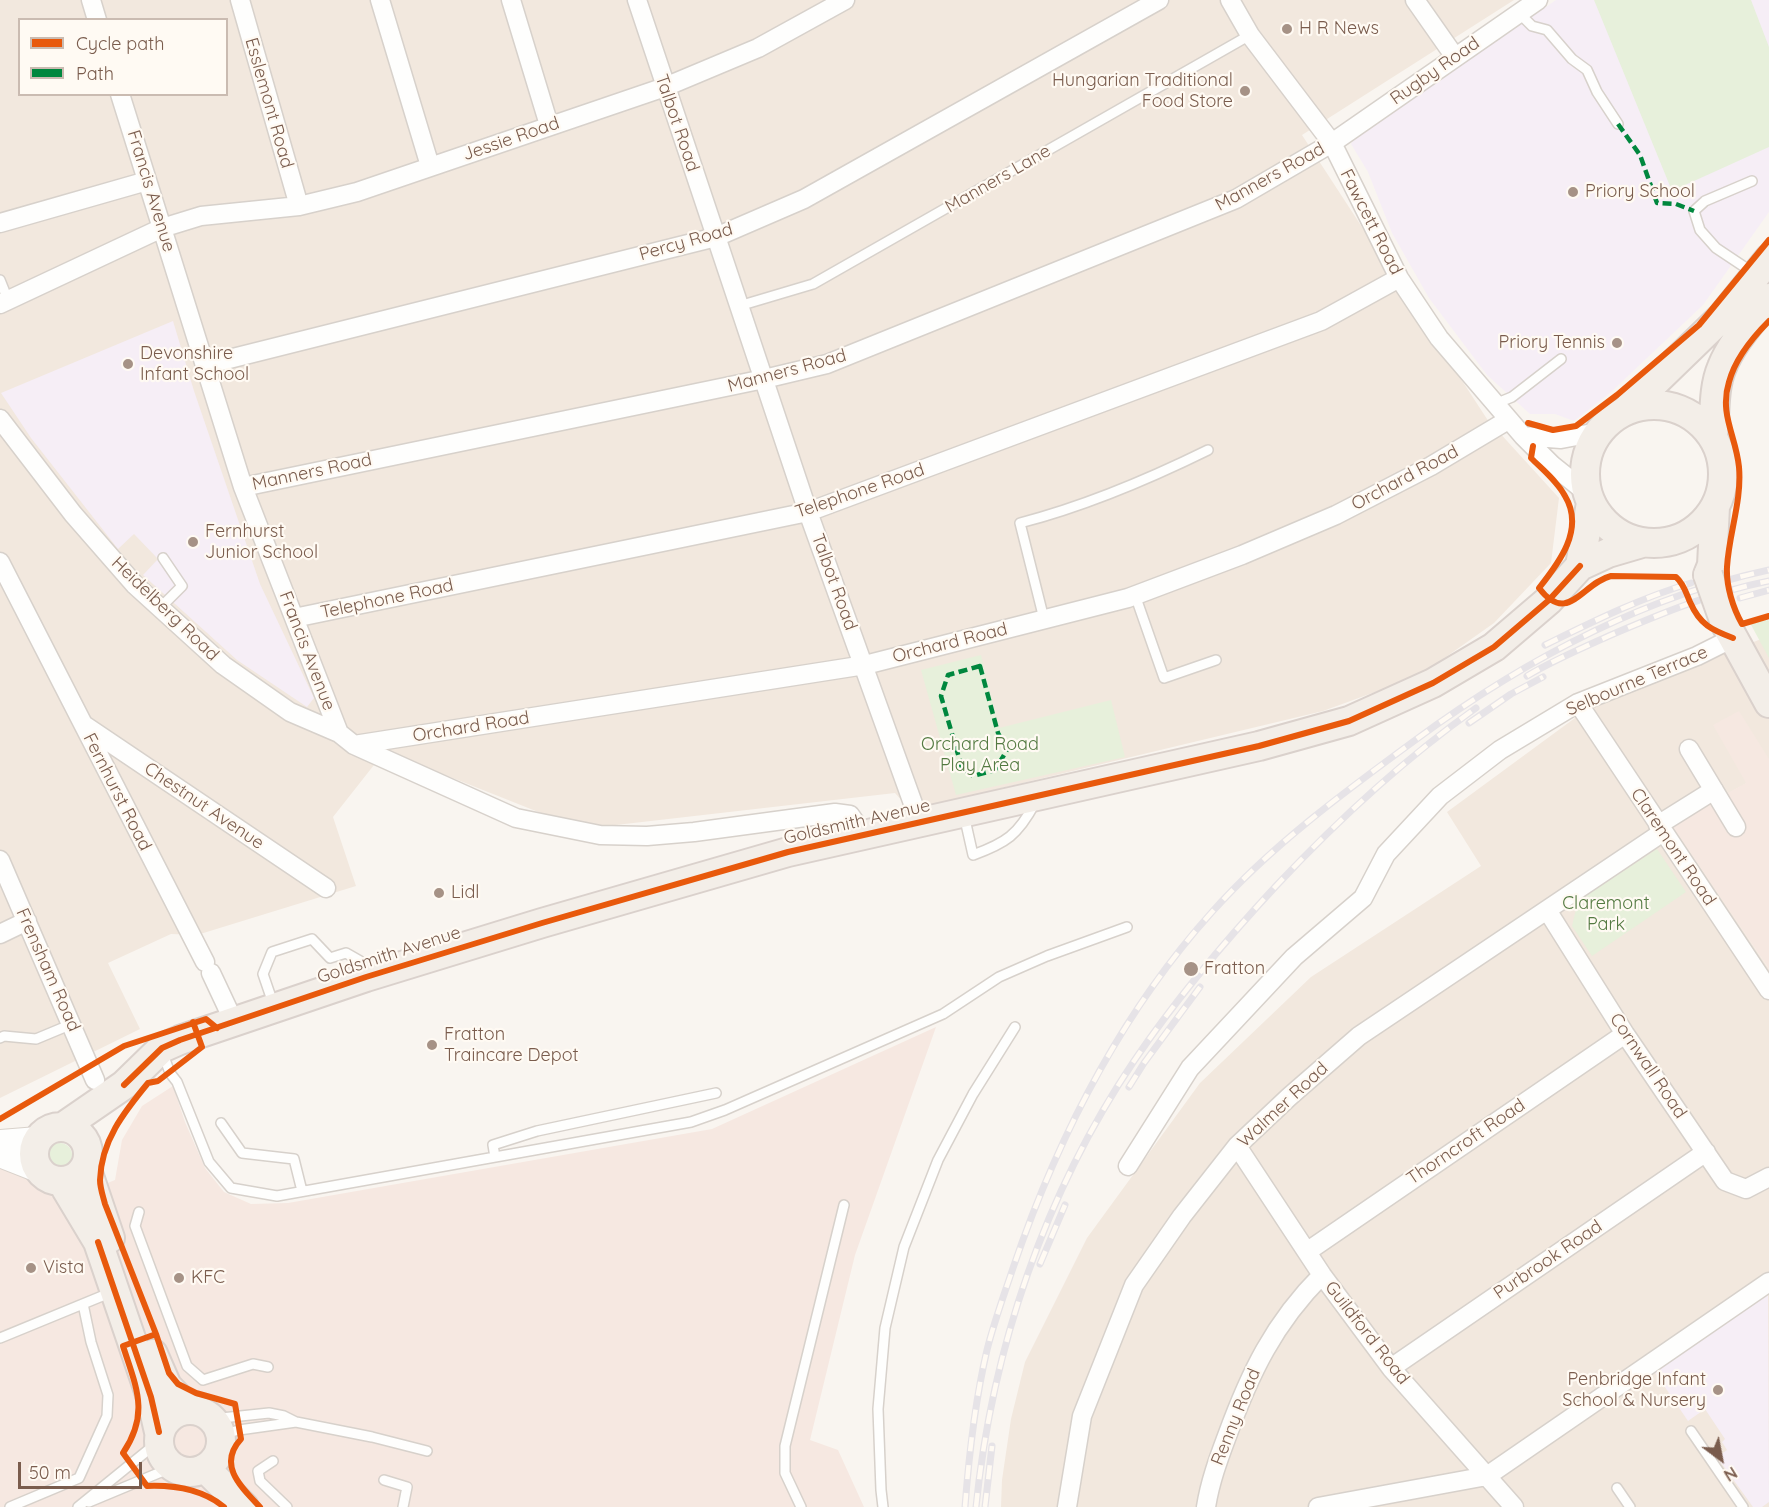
<!DOCTYPE html>
<html>
<head>
<meta charset="utf-8">
<style>
  body { margin:0 }
  #map { position:relative; width:1769px; height:1507px; overflow:hidden; background:#f9f5f0; font-family:Quicksand,sans-serif }
  canvas { display:block }
  .legend { position:absolute; left:18px; top:18px; width:210px; height:78px; box-sizing:border-box; background:#fffaf3; border:2px solid #cabbb1; margin:0; padding:8px 10px; list-style:none; font-size:18px; color:#7a5c4d }
  .legend li { display:flex; align-items:center; gap:12px; height:30px }
  .legend b { width:30px; border:2px solid #cabbb1 }
  .north { position:absolute; left:1691px; top:1429px; width:60px; height:60px; -webkit-text-stroke:4px #fffaf3; paint-order:stroke; rotate:148deg; font-size:16px; font-weight:700; line-height:24px; text-align:center; color:#7a5c4d }
  .north::after { content:''; display:block; margin:auto; width:21px; height:27px; background:#7a5c4d; clip-path:polygon(50% 0,100% 100%,50% 72%,0 100%) }
  .scale { position:absolute; left:18px; top:1462px; width:124px; height:27px; box-sizing:border-box; border:3px solid #7a5c4d; border-top:0; padding-left:8px; font-size:18px; line-height:21px; white-space:nowrap; color:#7a5c4d; -webkit-text-stroke:4px #fffaf3; paint-order:stroke }
</style>
</head>
<body>
<div id="map">
<canvas width="1769" height="1507"></canvas>
<ul class="legend">
<li><b style="height:8px;background:#e8590c"></b>Cycle path</li>
<li><b style="height:8px;background:#00873e"></b>Path</li>
</ul>
<div class="north">N</div>
<div class="scale">50 m</div>
</div>
<script>
const ctx = document.querySelector('canvas').getContext('2d');
ctx.lineJoin = 'round';
function paint(path, color) { ctx.fillStyle = color; ctx.fill(path, 'evenodd'); }
function strokePath(path, color, width, dash) { ctx.strokeStyle = color; ctx.lineWidth = width; ctx.lineCap = dash ? 'butt' : 'round'; ctx.setLineDash(dash || []); ctx.stroke(path); }
function drawText(font, color, halo, rows, align = 'center') {
  ctx.font = font + ' Quicksand,sans-serif'; ctx.lineWidth = 4.5; ctx.setLineDash([]); ctx.textBaseline = 'middle'; ctx.strokeStyle = halo; ctx.fillStyle = color; for (const [text, x, y, turn = 0] of rows) {
    ctx.save(); ctx.translate(x, y); ctx.rotate((+turn || 0) * Math.PI / 180); ctx.textAlign = isNaN(turn) ? turn : align; if (halo) ctx.strokeText(text, 0, 0); ctx.fillText(text, 0, 0); ctx.restore();
  }
}
paint(new Path2D(`
  M 0,0 L 1514,0 L 1302,135 L 1487,419 L 1559,498 L 1551,563 L 1494,623 L 1419,676 L 1323,711 L 910,810 L 895,793 L 581,829 L 385,751 L 333,817 L 356,886 L 197,935 L 171,934 L 108,963 L 140,1029 L 0,1098 ZM 20,20 L 226,20 L 226,94 L 20,94 Z
  M 1769,636 L 1769,771 L 1672,824 L 1769,969 L 1769,1507 L 1001,1507 L 1002,1480 L 1011,1419 L 1025,1362 L 1087,1238 L 1200,1083 L 1311,977 L 1481,866 L 1447,812 L 1594,704 Z`), '#f2e8de');
paint(new Path2D(`
  M 1739,711 L 1769,759 L 1769,969 L 1671,824 L 1746,783 L 1713,725 Z
  M 936,1027 L 855,1255 L 810,1440 L 838,1450 L 864,1507 L 0,1507 L 0,1164 L 22,1173 L 63,1201 L 115,1180 L 122,1140 L 142,1106 L 173,1086 L 185,1122 L 205,1168 L 224,1192 L 251,1204 L 288,1203 L 712,1129 Z`), '#f6e8e1');
paint(new Path2D(`
  M 1556,0 L 1769,0 L 1769,212 L 1703,305 L 1610,393 L 1574,421 L 1555,414 L 1530,414 L 1487,375 L 1429,298 L 1392,233 L 1368,172 L 1351,144 L 1354,139 Z
  M 173,321 L 194,391 L 260,584 L 314,698 L 307,707 L 237,660 L 143,575 L 158,559 L 134,534 L 118,549 L 31,438 L 1,393 Z
  M 1768,1293 L 1769,1502 L 1762,1507 L 1753,1507 L 1717,1457 L 1727,1450 L 1722,1442 L 1725,1439 L 1705,1409 L 1688,1421 L 1654,1371 Z`), '#f6eef6');
paint(new Path2D(`
  M 1594,0 L 1751,0 L 1769,47 L 1769,147 L 1672,191 Z
  M 1768,620 L 1769,621 L 1769,658 L 1750,623 Z
  M 981,655 L 999,728 L 1111,700 L 1125,757 L 956,795 L 921,670 Z
  M 1657,849 L 1686,892 L 1592,956 L 1572,926 L 1578,901 Z
  M48 1155a12 12 0 1 1 24 0a12 12 0 1 1-24 0Z`), '#e7f0db');
const service = new Path2D(`
  M 1519,13 L 1532,26 L 1547,30 L 1572,59 L 1587,70 L 1597,92 L 1618,124
  M 1752,181 L 1705,201 L 1694,211 L 1700,230 L 1716,248 L 1752,272
  M 0,280 L 8,300
  M 739,306 L 813,284 L 1250,35
  M 1495,404 L 1512,397 L 1561,359
  M 1135,595 L 1164,678 L 1216,660
  M 160,608 L 182,586 L 163,558
  M 1044,619 L 1020,523 C 1086,506 1147,480 1208,450
  M 964,815 L 973,855 C 1006,843 1018,835 1035,803
  M 274,1006 L 263,974 L 272,952 L 312,939 L 330,958 L 346,953 L 360,961 L 364,974
  M 0,1038 L 4,1036 L 36,1039 L 72,1024
  M 163,1054 L 170,1073 L 177,1082 L 209,1162 L 231,1188 L 277,1196 L 691,1122 L 725,1110 L 943,1014 L 999,977 L 1047,956 L 1127,927
  M 221,1123 L 242,1153 L 294,1159 L 302,1191
  M 495,1157 L 493,1145 L 537,1131 L 716,1093
  M 139,1212 L 135,1226 L 187,1366 L 203,1380 L 253,1364 L 268,1367
  M 0,1338 L 112,1292
  M 212,1419 L 269,1413 L 284,1416 L 296,1422 L 372,1437 L 427,1451
  M 1691,1431 L 1743,1507
  M 220,1435 L 239,1430 L 296,1422
  M 273,1461 L 258,1471 L 260,1481 L 287,1507
  M 384,1480 L 407,1487 L 403,1507
  M 1617,1488 L 1630,1507
  M 89,1502 L 173,1467
  M 10,1507 L 79,1478 L 107,1416 L 108,1395 L 91,1342 L 83,1304
  M 78,1507 L 158,1442
  M 801,1507 L 785,1473 L 785,1446 L 844,1205
  M 883,1507 L 881,1490 L 878,1409 L 885,1328 L 904,1247 L 938,1160 L 973,1094 L 1015,1027`);
const minor = new Path2D(`
  M 91,0 L 97,20
  M 240,0 L 299,206
  M 380,0 L 430,166
  M 511,0 L 549,125
  M 637,0 L 808,512 L 920,823
  M 1230,0 L 1250,35 L 1332,143 L 1399,278 L 1439,338 L 1523,436 L 1552,465 L 1587,493
  M 1415,0 L 1455,57
  M 120,94 L 243,487 L 339,733 L 354,745 L 516,818 L 600,835 L 647,836 L 694,832 L 835,813 L 850,815 L 864,835
  M 0,223 L 147,181
  M 0,304 L 162,228 L 201,216 L 299,206 L 357,192 L 665,87 L 758,48 L 845,0
  M 205,365 L 716,237 L 804,199 L 1159,0
  M 0,419 L 73,514 L 135,585 L 223,665 L 290,712 L 339,733
  M 1523,436 L 1561,439 L 1598,432
  M 243,487 L 764,379 L 827,364 L 1236,199 L 1332,143 L 1538,0
  M 0,562 L 205,962
  M 294,618 L 808,512 L 1321,321 L 1399,278
  M 1578,703 L 1769,990
  M 84,725 L 326,888
  M 354,745 L 865,665 L 1128,598 L 1242,555 L 1336,515 L 1431,466 L 1508,420
  M 1689,749 L 1736,827
  M 1658,825 L 1714,790
  M 0,860 L 95,1080
  M 1547,910 L 1625,1034 L 1725,1181 L 1746,1189 L 1769,1177
  M 0,934 L 27,921
  M 211,973 L 234,1022
  M 1237,1146 L 1322,1275 L 1391,1368 L 1514,1507
  M 1128,1166 L 1190,1068 L 1294,957 L 1363,898 L 1386,854 L 1440,796 L 1500,750 L 1578,703 L 1697,656 L 1733,638
  M 1308,1251 L 1625,1034
  M 1391,1368 L 1706,1152
  M 1067,1507 L 1082,1416 L 1134,1285 L 1182,1216 L 1237,1146 L 1289,1097 L 1359,1036 L 1663,832
  M 1206,1507 C 1210,1482 1218,1460 1227,1436 C 1250,1373 1274,1323 1322,1275
  M 1318,1507 L 1487,1476 L 1769,1282`);
const secondary = new Path2D(`
  M 0,1143 L 38,1140
  M 0,1154 L 38,1169`);
const primary = new Path2D(`
  M1585 474a69 69 0 1 1 138 0a69 69 0 1 1-138 0Z
  M 1625,411 L 1722,317 L 1769,259
  M 1713,436 C 1715,414 1713,388 1722,367 C 1732,342 1753,320 1769,298
  M 1580,566 L 1591,503
  M 1708,575 L 1712,565 L 1715,507
  M 1725,623 L 1769,703
  M34 1154a27 27 0 1 1 54 0a27 27 0 1 1-54 0Z
  M 63,1127 L 124,1085 L 162,1048 L 180,1040 L 366,977 L 542,923 L 788,852 L 1259,746 L 1349,721 L 1433,683 L 1494,647 L 1549,600 L 1580,566 L 1608,553 L 1642,543
  M 86,1167 L 110,1238
  M 62,1182 L 98,1242 L 151,1397 L 159,1432
  M 153,1354 L 167,1386 L 189,1409
  M159 1441a31 31 0 1 1 62 0a31 31 0 1 1-62 0Z
  M 205,1468 L 244,1507`);
strokePath(service, '#d7d1cb', 12);
strokePath(minor, '#d7d1cb', 21);
strokePath(secondary, '#d9d2cb', 28);
strokePath(primary, '#dad1cc', 32);
strokePath(service, '#fefefd', 9);
strokePath(minor, '#fefefd', 18);
strokePath(secondary, '#fefefd', 26);
strokePath(primary, '#f3eee8', 28);
const rail = new Path2D(`
  M 1740,598 L 1769,590
  M 1545,645 C 1592,622 1640,598 1691,583
  M 1527,676 C 1554,660 1582,648 1611,635 C 1662,613 1714,592 1769,581
  M 1469,723 L 1511,694 L 1543,677
  M 1129,1087 L 1144,1063 L 1200,987
  M 1040,1264 L 1065,1205
  M 965,1507 C 969,1454 975,1401 987,1350 C 994,1322 1004,1295 1013,1268 C 1057,1139 1121,1013 1212,912 C 1271,846 1343,793 1414,741 C 1520,663 1639,598 1769,570
  M 976,1507 C 992,1348 1045,1193 1134,1061 C 1176,999 1225,941 1276,886 C 1337,821 1403,760 1476,708
  M 985,1507 L 992,1446`);
strokePath(rail, '#e6e3e7', 7);
strokePath(rail, '#fffaf3', 4.5, [14]);
const primaryBridge = new Path2D(`
  M 1708,575 L 1725,623`);
strokePath(primaryBridge, '#dad1cc', 32, []);
strokePath(primaryBridge, '#f3eee8', 28);
strokePath(new Path2D(`
  M 1618,124 L 1640,155 L 1657,203 L 1676,204 L 1694,211
  M 980,666 L 998,733 L 1007,750 L 995,770 L 973,776 L 962,768 L 941,696 L 948,675 Z`), '#00873e', 4.5, [9, 4.5]);
strokePath(new Path2D(`
  M 1769,321 C 1753,337 1735,359 1729,382 C 1719,414 1736,436 1739,467 C 1742,501 1729,533 1727,567 C 1726,586 1733,608 1742,624 L 1769,616
  M 1528,423 L 1553,430 L 1576,426 L 1617,395 L 1699,325 L 1769,240
  M 1533,446 L 1531,458 C 1543,470 1557,481 1565,496 C 1585,529 1559,563 1539,588 C 1568,626 1582,583 1611,576 L 1676,577 C 1684,584 1686,593 1690,602 C 1700,625 1712,630 1733,638
  M 193,1022 L 202,1047 L 158,1081 L 148,1083 C 124,1112 101,1141 100,1180 C 100,1188 103,1196 105,1204 L 156,1334 L 169,1373 L 178,1384 L 196,1393 L 235,1404 L 241,1439 C 217,1465 241,1487 260,1507
  M 124,1085 L 162,1048 L 180,1040 L 366,977 L 542,923 L 788,852 L 1259,746 L 1349,721 L 1433,683 L 1494,647 L 1549,600 L 1580,566
  M 0,1119 L 124,1046 L 206,1019 L 217,1028
  M 98,1242 L 151,1397 L 159,1432
  M 156,1334 L 123,1346 C 136,1387 150,1413 123,1453 L 147,1486 C 174,1485 202,1489 224,1507`), '#e8590c', 6);
for (const [x, y, r, color] of [
  [1287,29,6,"#a69286"],
  [1245,91,6,"#a69286"],
  [1573,192,6,"#a69286"],
  [1617,343,6,"#a69286"],
  [128,364,6,"#a69286"],
  [193,542,6,"#a69286"],
  [439,893,6,"#a69286"],
  [1191,969,8,"#a69286"],
  [432,1045,6,"#a69286"],
  [31,1268,6,"#a69286"],
  [179,1278,6,"#a69286"],
  [1718,1390,6,"#a69286"]
]) { const dot = new Path2D(); dot.arc(x, y, r, 0, 2 * Math.PI); ctx.fillStyle = color; ctx.fill(dot); strokePath(dot, '#fffaf3', 2); }
drawText('18px', '#7a5c4d', '#fffaf3', [
  ["H R News",1299,29],
  ["Hungarian Traditional",1233,81,"right"],
  ["Food Store",1233,102,"right"],
  ["Priory School",1585,192],
  ["Priory Tennis",1605,343,"right"],
  ["Devonshire",140,354],
  ["Infant School",140,375],
  ["Fernhurst",205,532],
  ["Junior School",205,553],
  ["Lidl",451,893],
  ["Fratton",1204,969],
  ["Fratton",444,1035],
  ["Traincare Depot",444,1056],
  ["Vista",43,1268],
  ["KFC",191,1278],
  ["Penbridge Infant",1706,1380,"right"],
  ["School & Nursery",1706,1401,"right"]
], 'left');
drawText('18px', '#7a5c4d', '#fffaf3', [
  ["Rugby Road",1435,71,-35],
  ["Esslemont Road",269,103,74],
  ["Talbot Road",677,123,71],
  ["Jessie Road",511,139,-19],
  ["Manners Road",1270,177,-29],
  ["Manners Lane",998,179,-30],
  ["Francis Avenue",151,191,73],
  ["Fawcett Road",1371,222,63],
  ["Percy Road",686,242,-16],
  ["Manners Road",787,371,-15],
  ["Manners Road",312,472,-12],
  ["Orchard Road",1405,478,-28],
  ["Telephone Road",860,491,-19],
  ["Talbot Road",834,582,70],
  ["Telephone Road",387,599,-12],
  ["Heidelberg Road",165,609,44],
  ["Orchard Road",950,643,-14],
  ["Francis Avenue",307,651,69],
  ["Selbourne Terrace",1637,681,-23],
  ["Orchard Road",471,727,-9],
  ["Fernhurst Road",117,792,63],
  ["Chestnut Avenue",204,806,34],
  ["Goldsmith Avenue",857,822,-13],
  ["Claremont Road",1673,847,56],
  ["Goldsmith Avenue",389,955,-18],
  ["Frensham Road",48,970,66],
  ["Cornwall Road",1648,1066,56],
  ["Walmer Road",1283,1105,-43],
  ["Thorncroft Road",1466,1142,-34],
  ["Purbrook Road",1548,1260,-34],
  ["Guildford Road",1367,1333,52],
  ["Renny Road",1236,1417,-68]
]);
drawText('18px', '#537a41', '#fffaf3', [
  ["Orchard Road",980,745],
  ["Play Area",980,766],
  ["Claremont",1606,904],
  ["Park",1606,925]
]);
</script>
</body>
</html>
